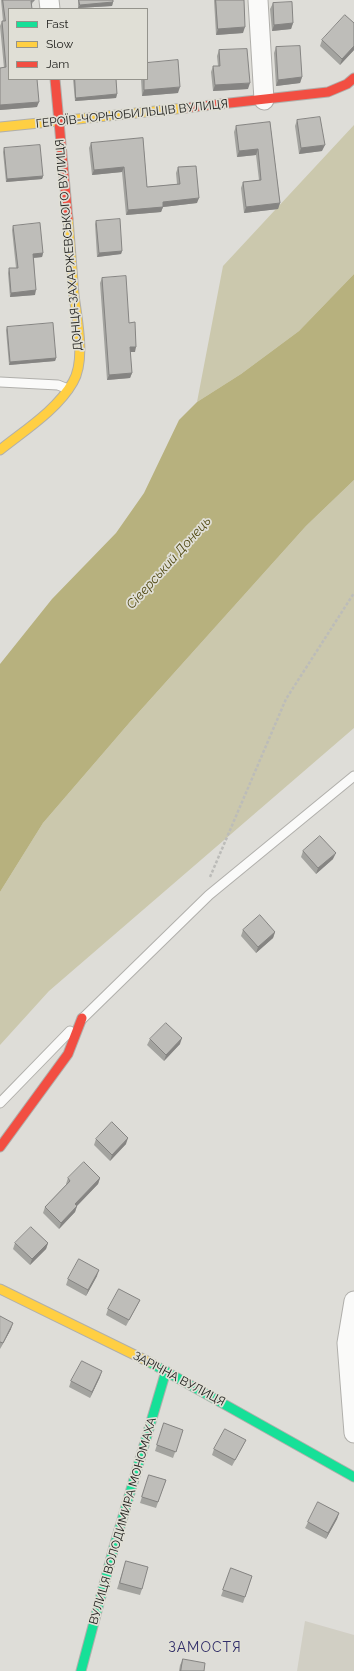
<!DOCTYPE html>
<html>
<head>
<meta charset="utf-8">
<style>
  body { margin:0 }
  #map { position:relative; width:354px; height:1671px; overflow:hidden; background:#deddd8; font-family:Raleway,sans-serif }
  canvas { display:block }
  .legend { position:absolute; left:8px; top:8px; width:140px; height:72px; box-sizing:border-box; background:#e0dfd6; border:1px solid #94938c; margin:0; padding:5px 7px; list-style:none; font-size:12px; color:#21211e }
  .legend li { display:flex; align-items:center; gap:8px; height:20px }
  .legend b { width:20px; border:1px solid #94938c }
</style>
</head>
<body>
<div id="map">
<canvas width="354" height="1671"></canvas>
<ul class="legend">
<li><b style="height:5px;background:#16e098"></b>Fast</li>
<li><b style="height:5px;background:#ffcf43"></b>Slow</li>
<li><b style="height:5px;background:#f24e42"></b>Jam</li>
</ul>
</div>
<script>
const ctx = document.querySelector('canvas').getContext('2d');
ctx.lineJoin = 'round';
function paint(path, color) { ctx.fillStyle = color; ctx.fill(path, 'evenodd'); }
function strokePath(path, color, width, dash) { ctx.strokeStyle = color; ctx.lineWidth = width; ctx.lineCap = dash ? 'butt' : 'round'; ctx.setLineDash(dash || []); ctx.stroke(path); }
function drawText(font, color, halo, rows, align = 'center') {
  ctx.font = font + ' Raleway,sans-serif'; ctx.lineWidth = 3.5; ctx.setLineDash([]); ctx.textBaseline = 'middle'; ctx.strokeStyle = halo; ctx.fillStyle = color; for (const [text, x, y, turn = 0] of rows) {
    ctx.save(); ctx.translate(x, y); ctx.rotate((+turn || 0) * Math.PI / 180); ctx.textAlign = isNaN(turn) ? turn : align; if (halo) ctx.strokeText(text, 0, 0); ctx.fillText(text, 0, 0); ctx.restore();
  }
}
paint(new Path2D(`
  M 305,1621 L 354,1635 L 354,1671 L 297,1671 Z`), '#d1cfc4');
paint(new Path2D(`
  M 354,125 L 354,274 L 299,331 L 241,374 L 197,402 L 223,266 Z
  M 354,480 L 354,728 L 49,991 L 0,1045 L 0,892 L 43,823 L 130,722 L 306,526 Z`), '#cbc8ad');
paint(new Path2D(`
  M 354,274 L 354,480 L 306,526 L 130,722 L 43,823 L 0,892 L 0,664 L 52,599 L 116,533 L 144,493 L 179,420 L 197,402 L 241,374 L 299,331 Z`), '#b7b17e');
const lane = new Path2D(`
  M 0,382 L 58,385 L 68,389
  M 82,1019 L 209,895 L 354,776
  M 0,1103 L 70,1031`);
const street = new Path2D(`
  M 49,0 L 50,9
  M 258,0 L 264,100
  M 354,1301 L 347,1343 L 354,1433`);
const fast = new Path2D(`
  M 149,1362 L 354,1477
  M 81,1671 L 114,1547 L 166,1371`);
const slow = new Path2D(`
  M 0,127 L 185,108
  M 0,450 C 25,430 57,410 73,382 C 86,360 77,319 74,295 C 72,269 70,244 68,219
  M 0,1289 L 149,1362`);
const jam = new Path2D(`
  M 55,79 L 68,219
  M 185,108 L 328,92 L 347,84 L 354,78
  M 0,1147 L 68,1054 L 82,1018`);
strokePath(lane, '#b0afab', 11);
strokePath(street, '#b0afab', 21);
strokePath(fast, '#b0afab', 11);
strokePath(slow, '#b0afab', 11);
strokePath(jam, '#b0afab', 11);
strokePath(new Path2D(`
  M 210,877 L 286,699 L 354,593`), '#bcbcb9', 2.5, [3, 2]);
strokePath(lane, '#fafaf9', 9);
strokePath(street, '#fafaf9', 19);
strokePath(fast, '#16e098', 9);
strokePath(slow, '#ffcf43', 9);
strokePath(jam, '#f24e42', 9);
paint(new Path2D(`
  M 1,0 L 34,0 L 31,6 L 37,107 L 0,110 L 0,68 L 4,68 L 0,26 L 2,21 L 3,21 Z
  M 78,0 L 113,0 L 113,2 L 112,6 L 78,8 Z
  M 214,0 L 244,0 L 243,33 L 216,35 Z
  M 273,3 L 293,23 L 291,29 L 272,31 L 270,9 Z
  M 354,23 L 354,50 L 340,65 L 320,46 L 322,40 Z
  M 276,47 L 302,77 L 300,83 L 276,86 L 274,53 Z
  M 219,50 L 248,89 L 213,91 L 211,72 L 213,66 L 218,66 L 217,56 Z
  M 73,79 L 116,79 L 117,94 L 116,98 L 75,101 Z
  M 141,79 L 147,79 L 178,93 L 142,96 Z
  M 297,120 L 322,151 L 299,154 L 295,126 Z
  M 270,122 L 280,203 L 278,209 L 244,213 L 241,188 L 243,182 L 259,180 L 256,155 L 237,157 L 234,132 L 236,126 Z
  M 143,138 L 147,187 L 177,184 L 176,173 L 178,167 L 197,203 L 163,207 L 161,212 L 126,215 L 122,172 L 92,175 L 89,148 L 91,143 Z
  M 4,148 L 43,176 L 42,179 L 6,182 L 3,152 Z
  M 96,221 L 122,251 L 121,254 L 97,257 L 95,224 Z
  M 13,226 L 43,253 L 42,257 L 34,258 L 35,295 L 10,297 L 8,273 L 9,268 L 16,268 L 12,230 Z
  M 102,278 L 129,323 L 135,352 L 130,352 L 132,373 L 130,378 L 107,380 L 100,283 Z
  M 7,327 L 56,358 L 55,361 L 9,365 L 6,330 Z
  M 303,851 L 333,859 L 316,874 L 301,857 Z
  M 243,930 L 275,932 L 273,938 L 256,953 L 241,936 Z
  M 150,1039 L 180,1044 L 164,1061 L 147,1045 Z
  M 96,1139 L 126,1144 L 110,1161 L 94,1145 Z
  M 68,1178 L 100,1178 L 98,1184 L 77,1206 L 75,1212 L 59,1229 L 43,1213 L 45,1207 L 66,1185 L 66,1184 Z
  M 15,1243 L 48,1243 L 46,1249 L 30,1265 L 13,1249 Z
  M 97,1276 L 86,1296 L 66,1285 L 68,1279 Z
  M 140,1300 L 137,1306 L 126,1326 L 106,1315 L 108,1309 Z
  M 0,1316 L 11,1329 L 0,1349 Z
  M 100,1377 L 90,1398 L 69,1387 L 71,1381 Z
  M 164,1423 L 183,1430 L 173,1458 L 155,1451 Z
  M 246,1440 L 243,1446 L 232,1466 L 212,1455 L 214,1449 Z
  M 149,1475 L 166,1480 L 156,1508 L 140,1503 Z
  M 339,1513 L 337,1519 L 326,1539 L 305,1528 L 308,1522 Z
  M 126,1561 L 142,1589 L 140,1595 L 117,1589 Z
  M 231,1568 L 252,1576 L 243,1603 L 221,1596 Z
  M 183,1659 L 204,1671 L 179,1671 L 180,1665 Z`), '#a3a39f');
paint(new Path2D(`
  M 113,2 L 112,6 L 78,8 L 80,5 Z
  M 293,23 L 291,29 L 272,31 L 274,25 Z
  M 245,27 L 243,33 L 216,35 L 218,29 Z
  M 354,46 L 354,50 L 340,65 L 342,59 Z
  M 302,77 L 300,83 L 276,86 L 278,80 Z
  M 250,83 L 248,89 L 213,91 L 215,85 Z
  M 180,87 L 178,93 L 142,96 L 144,90 Z
  M 117,94 L 116,98 L 75,101 L 76,98 Z
  M 39,102 L 37,107 L 0,110 L 0,105 Z
  M 325,145 L 322,151 L 299,154 L 301,148 Z
  M 258,149 L 256,155 L 237,157 L 239,151 Z
  M 124,167 L 122,172 L 92,175 L 94,170 Z
  M 43,176 L 42,179 L 6,182 L 7,179 Z
  M 199,198 L 197,203 L 163,207 L 161,212 L 126,215 L 128,210 L 163,202 Z
  M 280,203 L 278,209 L 244,213 L 246,207 Z
  M 122,251 L 121,254 L 97,257 L 99,253 Z
  M 43,253 L 42,257 L 32,258 L 33,254 Z
  M 36,290 L 35,295 L 10,297 L 11,293 Z
  M 130,347 L 136,347 L 135,352 L 128,352 Z
  M 56,358 L 55,361 L 9,365 L 10,362 Z
  M 132,373 L 130,378 L 107,380 L 109,375 Z
  M 336,853 L 333,859 L 316,874 L 318,868 Z
  M 275,932 L 273,938 L 256,953 L 258,947 Z
  M 182,1038 L 180,1044 L 164,1061 L 166,1055 Z
  M 128,1138 L 126,1144 L 110,1161 L 112,1155 Z
  M 100,1178 L 98,1184 L 73,1210 L 75,1204 Z
  M 77,1206 L 75,1212 L 59,1229 L 61,1223 Z
  M 48,1243 L 46,1249 L 30,1265 L 32,1259 Z
  M 99,1270 L 97,1276 L 86,1296 L 88,1290 Z
  M 13,1323 L 11,1329 L 0,1349 Z
  M 102,1371 L 100,1377 L 90,1398 L 92,1392 Z
  M 339,1513 L 337,1519 L 326,1539 L 328,1533 Z`), '#858482');
const building = new Path2D(`
  M 3,0 L 34,0 L 34,1 L 31,1 L 32,9 L 9,9 L 9,79 L 37,79 L 39,102 L 0,105 L 0,68 L 6,67 L 2,21 L 5,21 Z
  M 79,0 L 113,0 L 113,2 L 80,5 Z
  M 216,0 L 244,0 L 245,27 L 218,29 Z
  M 292,2 L 293,23 L 274,25 L 273,3 Z
  M 345,15 L 354,23 L 354,46 L 342,59 L 322,40 Z
  M 300,46 L 302,77 L 278,80 L 276,47 Z
  M 247,49 L 250,83 L 215,85 L 213,66 L 220,66 L 219,50 Z
  M 178,60 L 180,87 L 144,90 L 144,79 L 147,79 L 147,63 Z
  M 75,79 L 116,79 L 117,94 L 76,98 Z
  M 320,117 L 325,145 L 301,148 L 297,120 Z
  M 270,122 L 280,203 L 246,207 L 243,182 L 261,180 L 258,149 L 239,151 L 236,126 Z
  M 143,138 L 147,187 L 180,184 L 178,167 L 196,166 L 199,198 L 163,202 L 163,207 L 128,210 L 124,167 L 94,170 L 91,143 Z
  M 40,145 L 43,176 L 7,179 L 4,148 Z
  M 120,219 L 122,251 L 99,253 L 96,221 Z
  M 40,223 L 43,253 L 33,254 L 36,290 L 11,293 L 9,268 L 18,268 L 13,226 Z
  M 126,276 L 129,323 L 135,322 L 136,347 L 130,347 L 132,373 L 109,375 L 102,278 Z
  M 53,323 L 56,358 L 10,362 L 7,327 Z
  M 320,836 L 336,853 L 318,868 L 303,851 Z
  M 260,915 L 275,932 L 258,947 L 243,930 Z
  M 166,1023 L 182,1038 L 166,1055 L 150,1039 Z
  M 112,1122 L 128,1138 L 112,1155 L 96,1139 Z
  M 84,1162 L 100,1178 L 75,1204 L 77,1206 L 61,1223 L 45,1207 L 70,1181 L 68,1178 Z
  M 31,1227 L 48,1243 L 32,1259 L 15,1243 Z
  M 79,1259 L 99,1270 L 88,1290 L 68,1279 Z
  M 119,1289 L 140,1300 L 129,1320 L 108,1309 Z
  M 0,1316 L 13,1323 L 3,1343 L 0,1342 Z
  M 82,1361 L 102,1371 L 92,1392 L 71,1381 Z
  M 164,1423 L 183,1430 L 176,1452 L 157,1445 Z
  M 225,1429 L 246,1440 L 235,1460 L 214,1449 Z
  M 149,1475 L 166,1480 L 158,1502 L 142,1497 Z
  M 318,1502 L 339,1513 L 328,1533 L 308,1522 Z
  M 126,1561 L 148,1567 L 142,1589 L 120,1583 Z
  M 231,1568 L 252,1576 L 245,1597 L 223,1590 Z
  M 183,1659 L 205,1663 L 204,1671 L 181,1671 Z`);
paint(building, '#bebdb9');
strokePath(building, '#858482', 1);
drawText('12px', '#21211e', '#e0dfd6', [
  ["ГЕРОЇВ-ЧОРНОБИЛЬЦІВ ВУЛИЦЯ",132,114,-6],
  ["ДОНЦЯ-ЗАХАРЖЕВСЬКОГО ВУЛИЦЯ",69,245,-95],
  ["ЗАРІЧНА ВУЛИЦЯ",179,1379,28],
  ["ВУЛИЦЯ ВОЛОДИМИРА МОНОМАХА",123,1521,-74]
]);
drawText('italic 13px', '#504912', '#e0dfd6', [
  ["Сіверський Донець",169,563,-48]
]);
ctx.letterSpacing = '1px';
drawText('14px', '#322f6a', '#e0dfd6', [
  ["ЗАМОСТЯ",205,1648]
]);
ctx.letterSpacing = '0px';
</script>
</body>
</html>
